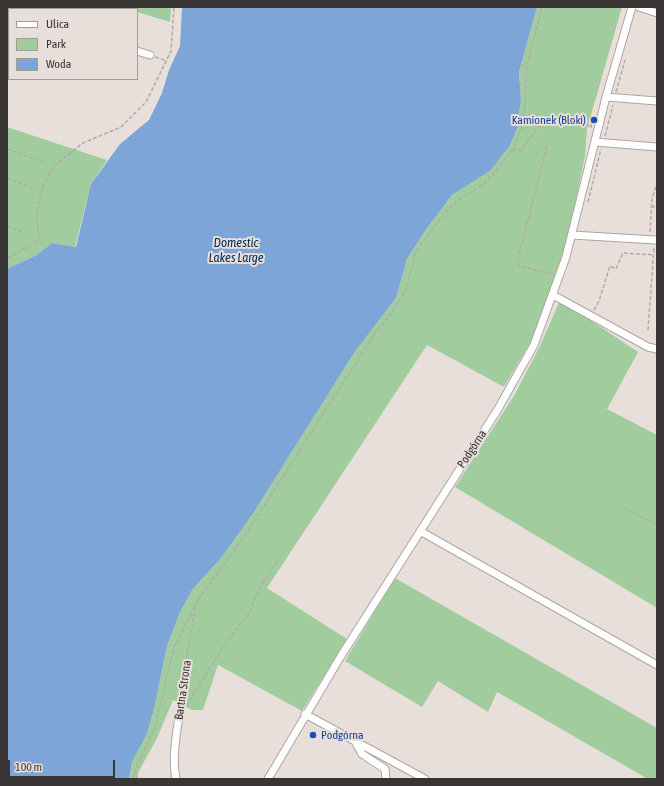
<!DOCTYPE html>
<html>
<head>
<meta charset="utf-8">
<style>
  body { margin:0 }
  #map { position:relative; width:664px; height:786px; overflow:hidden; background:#e8dfdb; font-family:"Asap Condensed",sans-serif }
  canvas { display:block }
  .frame { position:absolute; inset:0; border:8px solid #393534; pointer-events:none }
  .legend { position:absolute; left:8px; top:8px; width:130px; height:72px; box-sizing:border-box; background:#e8dfdb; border:1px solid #a29b98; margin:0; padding:5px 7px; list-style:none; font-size:12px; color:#393534 }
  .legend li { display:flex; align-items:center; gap:8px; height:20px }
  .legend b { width:20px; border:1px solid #a29b98 }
  .scale { position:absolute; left:8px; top:760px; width:107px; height:18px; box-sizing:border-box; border:2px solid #393534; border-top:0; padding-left:5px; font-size:12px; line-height:14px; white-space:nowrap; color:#393534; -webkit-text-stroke:3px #e8dfdb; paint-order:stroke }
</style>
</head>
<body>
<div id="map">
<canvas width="664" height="786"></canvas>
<div class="frame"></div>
<ul class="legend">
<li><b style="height:5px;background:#fff"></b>Ulica</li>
<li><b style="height:11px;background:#a1cd9e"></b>Park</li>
<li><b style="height:11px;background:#7ea5d7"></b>Woda</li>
</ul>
<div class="scale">100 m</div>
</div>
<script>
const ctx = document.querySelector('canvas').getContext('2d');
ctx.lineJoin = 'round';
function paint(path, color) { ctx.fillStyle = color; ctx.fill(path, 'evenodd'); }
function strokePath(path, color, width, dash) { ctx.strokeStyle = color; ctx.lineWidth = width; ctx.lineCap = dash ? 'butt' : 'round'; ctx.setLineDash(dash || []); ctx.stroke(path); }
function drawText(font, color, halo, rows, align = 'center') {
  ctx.font = font + ' "Asap Condensed",sans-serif'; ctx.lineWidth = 4; ctx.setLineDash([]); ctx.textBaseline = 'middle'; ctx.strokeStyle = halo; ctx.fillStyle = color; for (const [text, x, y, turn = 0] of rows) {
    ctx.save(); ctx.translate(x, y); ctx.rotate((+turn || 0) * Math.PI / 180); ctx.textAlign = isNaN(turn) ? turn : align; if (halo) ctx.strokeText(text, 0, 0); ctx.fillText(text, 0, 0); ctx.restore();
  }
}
paint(new Path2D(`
  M 120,7 L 171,7 L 170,22 L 137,12 L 137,9 Z
  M 537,7 L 622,7 L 587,129 L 585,156 L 565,253 L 550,297 L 531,341 L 504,387 L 427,345 L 267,588 L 347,639 L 302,711 L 218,665 L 203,710 L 192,710 L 173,700 L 157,738 L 138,773 L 138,779 L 129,779 L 132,762 L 147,734 L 154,709 L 167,646 L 180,612 L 192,590 L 222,557 L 254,512 L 354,353 L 396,298 L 407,259 L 427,228 L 452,195 L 490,171 L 509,147 L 517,129 L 521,100 L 519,72 Z
  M 7,127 L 107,160 L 91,184 L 75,247 L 52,243 L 37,255 L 7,269 Z
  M 560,300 L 638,352 L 607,409 L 657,435 L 657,608 L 455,487 L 515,394 L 540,346 Z
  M 395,578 L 657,728 L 657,779 L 648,779 L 497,692 L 488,712 L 438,681 L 422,707 L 345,661 Z`), '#a1cd9e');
paint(new Path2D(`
  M 182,7 L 537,7 L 519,72 L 521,100 L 517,129 L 509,147 L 490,171 L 452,195 L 427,228 L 407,259 L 396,298 L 354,353 L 254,512 L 222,557 L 192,590 L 180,612 L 167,646 L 154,709 L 147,734 L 132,762 L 129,779 L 7,779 L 7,269 L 37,255 L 52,243 L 76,247 L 91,184 L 120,144 L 149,120 L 162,93 L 169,70 L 180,46 Z`), '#7ea5d7');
const minor = new Path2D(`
  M 12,7 L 18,9
  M 639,7 L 657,13
  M 137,51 L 150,55
  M 606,97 L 657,101
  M 595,142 L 657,147
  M 572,235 L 655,240
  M 553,295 L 648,347 L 657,349
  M 420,531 L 657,665
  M 305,714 L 425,779
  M 355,741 L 362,754 L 385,769 L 386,779
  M 176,779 C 172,758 176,737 179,716
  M 268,779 L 341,656 L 498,409 L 534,345 L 566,257 L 606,97 L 632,7`);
strokePath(minor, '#aea5a2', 9);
strokePath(new Path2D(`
  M 155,57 L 167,61
  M 616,92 L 625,60
  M 591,128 L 592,120
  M 605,136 L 613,105
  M 547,146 L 518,259 L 519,266 L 553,274
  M 7,149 L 46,163
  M 513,149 L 520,151 L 542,122 L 559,118 L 590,126
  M 7,178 L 33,188
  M 588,202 L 601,149
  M 652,208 L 657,204
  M 7,226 L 23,232
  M 650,232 L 652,199 L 657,183
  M 7,258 L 37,242 L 39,237 L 37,217 L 38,205 L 43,185 L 54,166 L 83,143 L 121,127 L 146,102 L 171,51 L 174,7
  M 594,310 L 599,301 L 610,266 L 616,269 L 623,253 L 654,255
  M 648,330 L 654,247
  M 625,508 L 657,525
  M 180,711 L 183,676 L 196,604
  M 183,711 L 227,641 L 248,615 L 263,582 L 279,558
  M 133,779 L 138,764 L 155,727 L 174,647 L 197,601 L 248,531 L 377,330 L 388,318 L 406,290 L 416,251 L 446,212 L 458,200 L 485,183 L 496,171 L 513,149 L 524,120 L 527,65 L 542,7`), '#b2aba8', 1.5, [4, 2]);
strokePath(minor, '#fff', 7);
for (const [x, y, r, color] of [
  [594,120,4,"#1a4fb4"],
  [313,735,4,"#1a4fb4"]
]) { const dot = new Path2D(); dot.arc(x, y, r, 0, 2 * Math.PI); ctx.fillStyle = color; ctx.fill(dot); strokePath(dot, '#e8dfdb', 1.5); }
drawText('12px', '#164399', '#e8dfdb', [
  ["Kamionek (Bloki)",586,120],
  ["Podgórna",321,735,"left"]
], 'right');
drawText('12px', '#393534', '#e8dfdb', [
  ["Podgórna",472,449,-57],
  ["Bartna Strona",183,690,-82]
]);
drawText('italic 13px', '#012856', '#e8dfdb', [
  ["Domestic",236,243],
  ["Lakes Large",236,258]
]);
</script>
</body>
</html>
